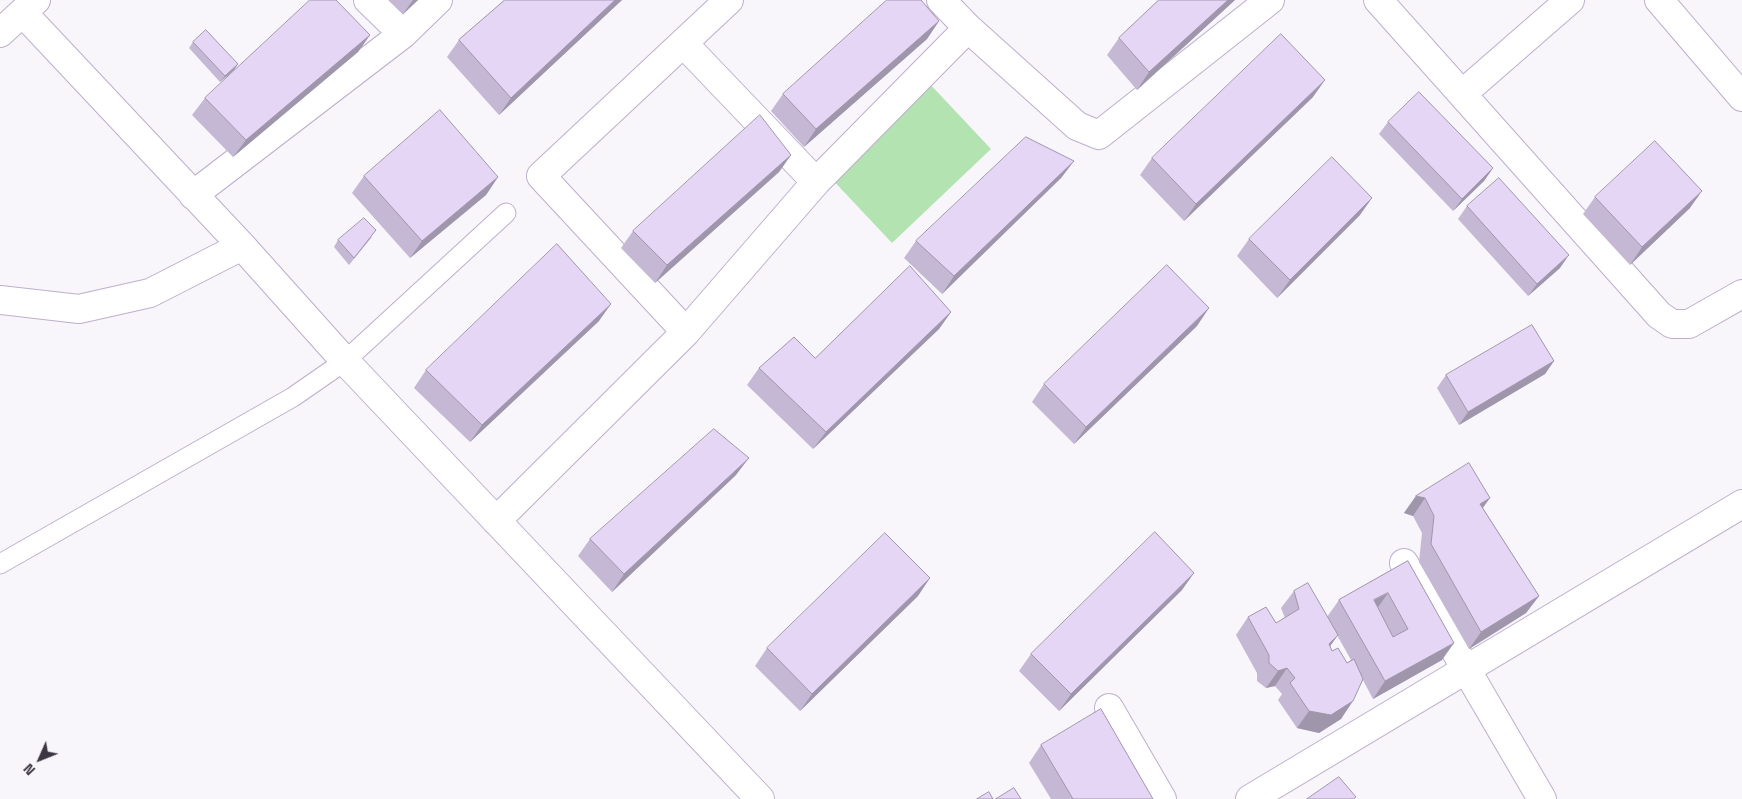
<!DOCTYPE html>
<html>
<head>
<meta charset="utf-8">
<style>
  body { margin:0 }
  #map { position:relative; width:1742px; height:799px; overflow:hidden; background:#f8f5fb; font-family:"Space Grotesk",sans-serif }
  canvas { display:block }
  .north { position:absolute; left:15px; top:734px; width:50px; height:50px; -webkit-text-stroke:4px #f8f5fb; paint-order:stroke; rotate:226deg; font-size:14px; font-weight:700; line-height:20px; text-align:center; color:#3a3541 }
  .north::after { content:''; display:block; margin:auto; width:18px; height:22px; background:#3a3541; clip-path:polygon(50% 0,100% 100%,50% 72%,0 100%) }
</style>
</head>
<body>
<div id="map">
<canvas width="1742" height="799"></canvas>
<div class="north">N</div>
</div>
<script>
const ctx = document.querySelector('canvas').getContext('2d');
ctx.lineJoin = 'round';
function paint(path, color) { ctx.fillStyle = color; ctx.fill(path, 'evenodd'); }
function strokePath(path, color, width, dash) { ctx.strokeStyle = color; ctx.lineWidth = width; ctx.lineCap = dash ? 'butt' : 'round'; ctx.setLineDash(dash || []); ctx.stroke(path); }
paint(new Path2D(`
  M 928,82 L 991,149 L 892,243 L 828,175 Z`), '#b4e3b2');
const lane = new Path2D(`
  M 0,564 L 293,397 L 345,361 L 506,213`);
const street = new Path2D(`
  M 368,0 L 403,34
  M 941,0 L 968,28 L 1077,126 L 1099,135 L 1270,0
  M 1378,0 L 1659,315 L 1672,324 L 1689,324 L 1742,294
  M 1659,0 L 1742,97
  M 23,13 L 242,246 L 345,361 L 760,799
  M 0,33 L 36,0
  M 683,43 L 816,182
  M 1462,94 L 1570,0
  M 193,195 L 403,34 L 438,0
  M 0,300 L 79,309 L 150,293 L 242,246
  M 686,332 L 541,176 L 729,0
  M 496,521 L 686,332 L 816,182 L 968,28
  M 1404,563 L 1542,799
  M 1109,708 L 1162,799
  M 1250,799 L 1742,504`);
strokePath(lane, '#bdafcd', 21);
strokePath(street, '#bdafcd', 30);
strokePath(lane, '#fff', 19);
strokePath(street, '#fff', 28);
paint(new Path2D(`
  M 389,0 L 418,0 L 403,14 Z
  M 505,0 L 622,0 L 499,115 L 447,57 L 459,40 Z
  M 1159,0 L 1235,0 L 1137,90 L 1107,55 L 1119,38 Z
  M 939,21 L 927,39 L 804,147 L 771,111 L 783,94 Z
  M 370,35 L 358,52 L 233,157 L 192,115 L 205,98 Z
  M 193,42 L 238,64 L 234,70 L 220,82 L 189,48 Z
  M 1313,97 L 1184,221 L 1140,175 L 1152,158 Z
  M 1388,122 L 1493,168 L 1484,181 L 1453,211 L 1379,134 Z
  M 791,155 L 779,172 L 655,283 L 621,248 L 633,231 Z
  M 1074,161 L 1061,178 L 942,294 L 904,258 L 916,241 Z
  M 364,176 L 498,177 L 486,195 L 410,258 L 352,193 Z
  M 1595,197 L 1690,208 L 1630,265 L 1583,214 Z
  M 1467,206 L 1560,268 L 1528,296 L 1458,219 Z
  M 1360,215 L 1277,298 L 1237,256 L 1249,239 Z
  M 372,237 L 349,265 L 334,247 L 338,240 Z
  M 951,312 L 939,329 L 813,449 L 747,385 L 759,368 L 815,358 Z
  M 599,321 L 470,442 L 414,388 L 426,370 Z
  M 1197,326 L 1074,444 L 1032,402 L 1044,384 Z
  M 1554,361 L 1545,374 L 1459,425 L 1437,388 L 1446,375 Z
  M 736,475 L 612,592 L 578,556 L 590,539 Z
  M 1416,496 L 1483,508 L 1539,596 L 1526,613 L 1469,649 L 1419,562 L 1422,533 L 1413,516 L 1404,513 Z
  M 1408,561 L 1442,660 L 1373,699 L 1363,680 L 1341,719 L 1319,733 L 1297,728 L 1278,700 L 1282,694 L 1275,686 L 1266,688 L 1257,681 L 1257,673 L 1236,635 L 1248,617 L 1276,623 L 1285,618 L 1281,608 L 1294,591 L 1327,617 L 1339,600 ZM 1337,635 L 1351,660 L 1347,663 L 1332,651 L 1330,646 Z
  M 1182,590 L 1059,711 L 1019,671 L 1031,654 Z
  M 918,596 L 800,711 L 755,666 L 767,648 Z
  M 1041,745 L 1153,799 L 1051,799 L 1029,763 Z`), '#c5b8d4');
paint(new Path2D(`
  M 413,0 L 418,0 L 403,14 Z
  M 615,0 L 622,0 L 499,115 L 511,98 Z
  M 1228,0 L 1235,0 L 1137,90 L 1149,72 Z
  M 939,21 L 927,39 L 804,147 L 816,129 Z
  M 370,35 L 358,52 L 233,157 L 246,140 Z
  M 238,64 L 234,70 L 220,82 L 225,76 Z
  M 1325,80 L 1313,97 L 1184,221 L 1196,204 Z
  M 791,155 L 779,172 L 655,283 L 667,265 Z
  M 1074,161 L 1061,178 L 942,294 L 954,276 Z
  M 1493,168 L 1484,181 L 1453,211 L 1462,199 Z
  M 498,177 L 486,195 L 410,258 L 422,241 Z
  M 1702,191 L 1690,208 L 1630,265 L 1642,247 Z
  M 1372,198 L 1360,215 L 1277,298 L 1290,280 Z
  M 1569,255 L 1560,268 L 1528,296 L 1537,284 Z
  M 611,304 L 599,321 L 470,442 L 482,425 Z
  M 1209,308 L 1197,326 L 1074,444 L 1086,427 Z
  M 951,312 L 939,329 L 813,449 L 826,432 Z
  M 1554,361 L 1545,374 L 1459,425 L 1468,412 Z
  M 749,458 L 736,475 L 612,592 L 624,574 Z
  M 1416,496 L 1425,498 L 1413,516 L 1404,513 Z
  M 1490,498 L 1477,516 L 1480,504 Z
  M 1194,573 L 1182,590 L 1059,711 L 1071,694 Z
  M 930,578 L 918,596 L 800,711 L 812,694 Z
  M 1388,593 L 1376,610 L 1374,600 Z
  M 1539,596 L 1526,613 L 1469,649 L 1481,632 Z
  M 1338,635 L 1326,652 L 1329,644 Z
  M 1454,643 L 1442,660 L 1373,699 L 1385,681 Z
  M 1287,668 L 1275,686 L 1266,688 L 1278,671 Z
  M 1353,701 L 1341,719 L 1319,733 L 1297,728 L 1309,711 Z`), '#a096ac');
const building = new Path2D(`
  M 310,0 L 336,0 L 370,35 L 246,140 L 205,98 Z
  M 505,0 L 615,0 L 511,98 L 459,40 Z
  M 887,0 L 921,0 L 939,21 L 816,129 L 783,94 Z
  M 1159,0 L 1228,0 L 1149,72 L 1119,38 Z
  M 206,30 L 238,64 L 225,76 L 193,42 Z
  M 1281,34 L 1325,80 L 1196,204 L 1152,158 Z
  M 1419,92 L 1493,168 L 1462,199 L 1388,122 Z
  M 440,110 L 498,177 L 422,241 L 364,176 Z
  M 760,115 L 791,155 L 667,265 L 633,231 Z
  M 1026,137 L 1074,161 L 954,276 L 916,241 Z
  M 1655,141 L 1702,191 L 1642,247 L 1595,197 Z
  M 1332,157 L 1372,198 L 1290,280 L 1249,239 Z
  M 1499,178 L 1569,255 L 1537,284 L 1467,206 Z
  M 364,218 L 376,230 L 354,258 L 338,240 Z
  M 557,244 L 611,304 L 482,425 L 426,370 Z
  M 1167,265 L 1209,308 L 1086,427 L 1044,384 Z
  M 910,266 L 951,312 L 826,432 L 759,368 L 794,337 L 815,358 Z
  M 1532,325 L 1554,361 L 1468,412 L 1446,375 Z
  M 714,429 L 749,458 L 624,574 L 590,539 Z
  M 1469,463 L 1490,498 L 1480,504 L 1539,596 L 1481,632 L 1431,544 L 1434,516 L 1425,498 L 1416,496 Z
  M 1155,532 L 1194,573 L 1071,694 L 1031,654 Z
  M 885,533 L 930,578 L 812,694 L 767,648 Z
  M 1408,561 L 1454,643 L 1385,681 L 1339,600 ZM 1388,593 L 1408,629 L 1393,637 L 1374,600 Z
  M 1308,583 L 1338,635 L 1329,644 L 1332,651 L 1338,648 L 1347,663 L 1354,659 L 1363,679 L 1353,701 L 1331,715 L 1309,711 L 1290,683 L 1295,678 L 1287,668 L 1278,671 L 1269,663 L 1269,655 L 1248,617 L 1266,607 L 1276,623 L 1299,609 L 1294,591 Z
  M 1101,709 L 1153,799 L 1073,799 L 1041,745 Z
  M 1339,777 L 1356,797 L 1353,799 L 1307,799 Z
  M 1014,788 L 1021,799 L 996,799 Z
  M 989,792 L 993,799 L 977,799 Z`);
paint(building, '#e5d6f6');
strokePath(building, '#a096ac', 1);
</script>
</body>
</html>
